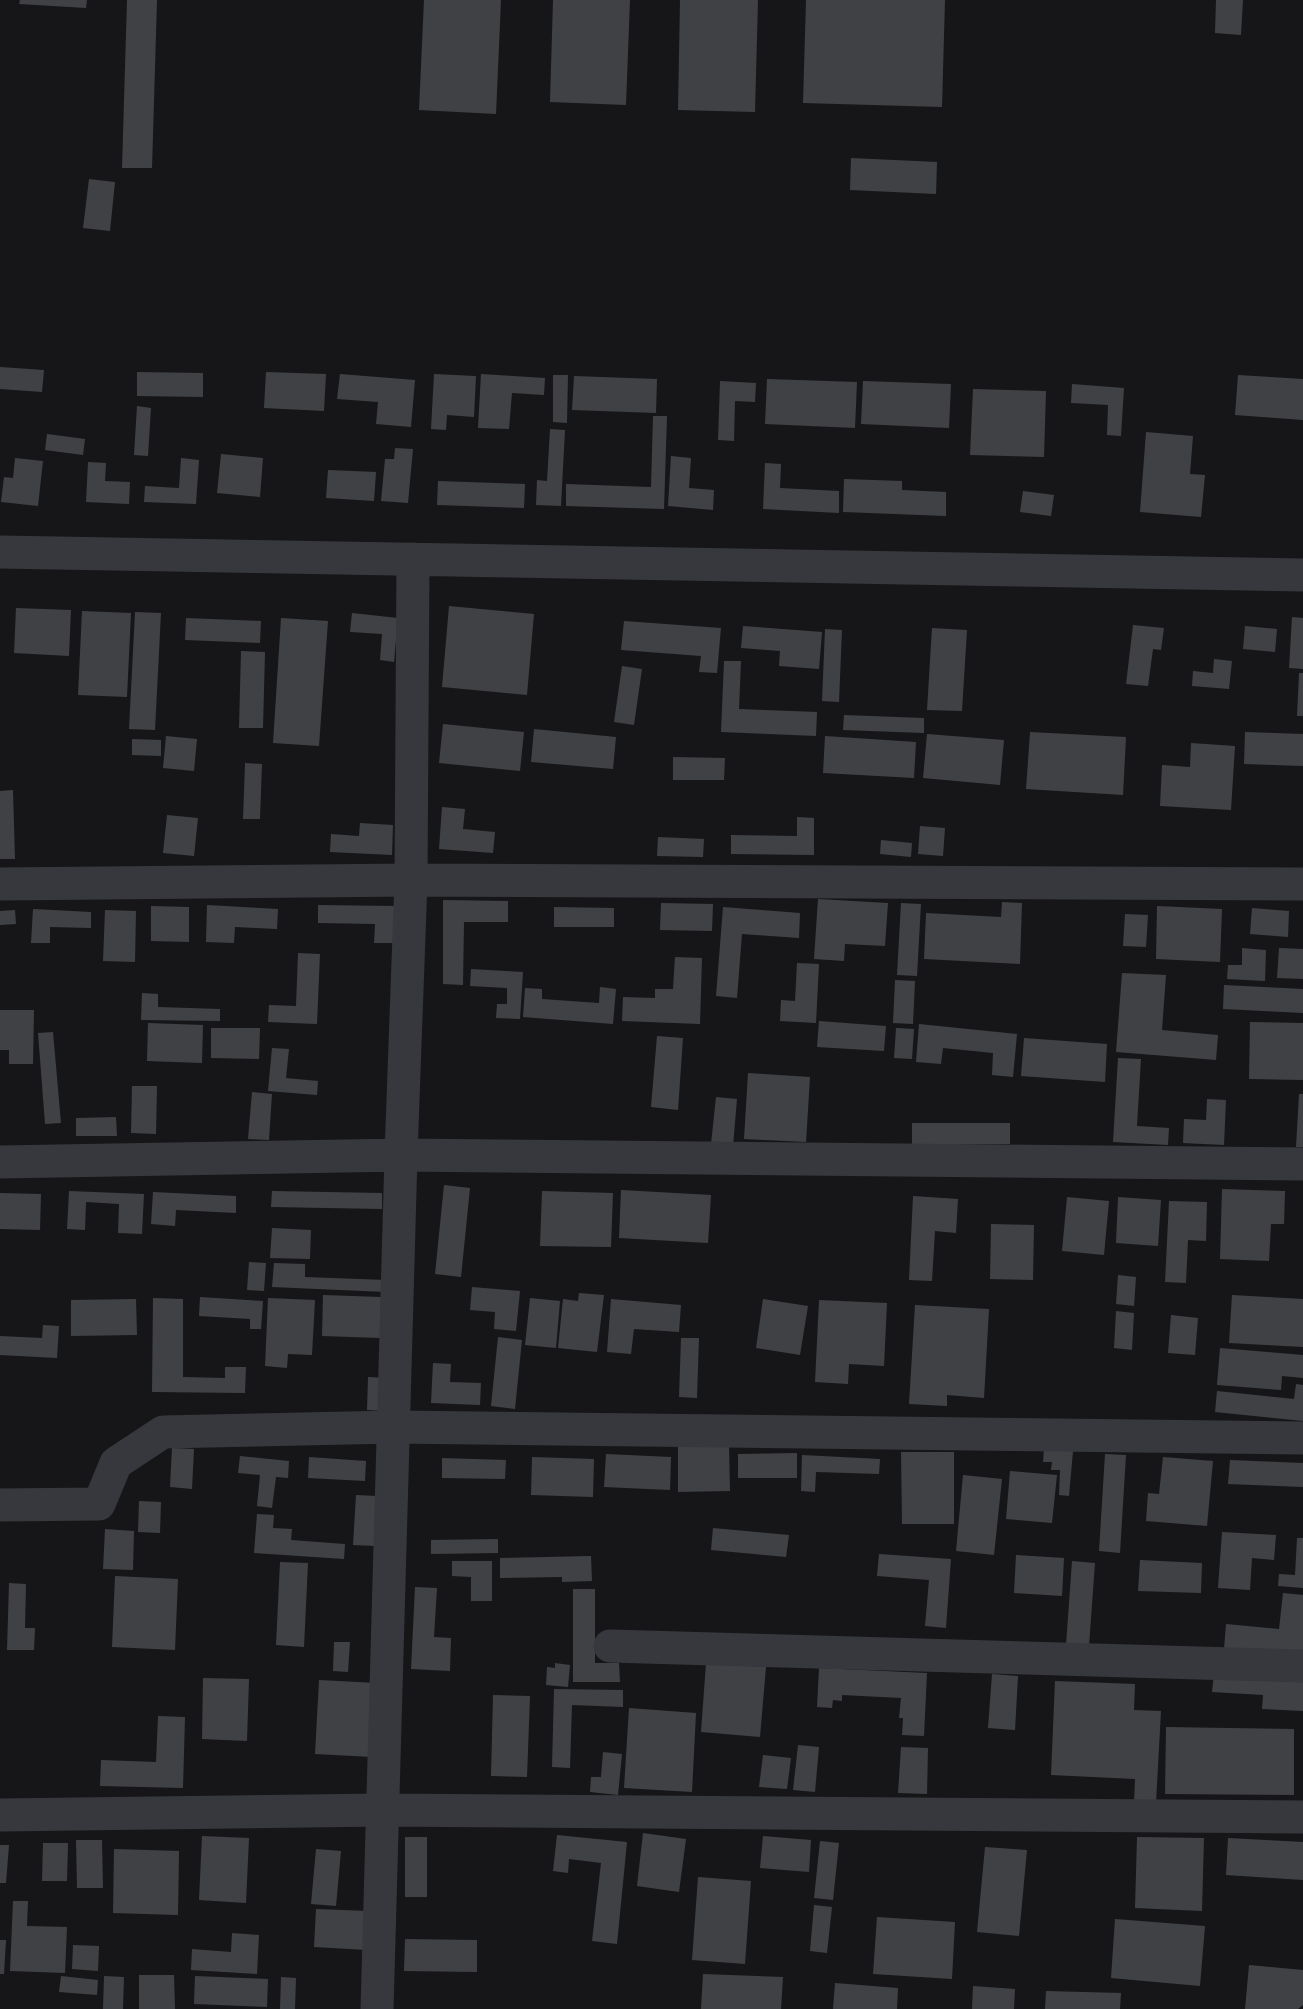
<!DOCTYPE html>
<html>
<head>
<meta charset="utf-8">
<style>
  body { margin:0 }
  canvas { display:block; background:#161618 }
</style>
</head>
<body>
<canvas width="1303" height="2009"></canvas>
<script>
const ctx = document.querySelector('canvas').getContext('2d');
ctx.lineJoin = 'round';
function paint(path, color) { ctx.fillStyle = color; ctx.fill(path, 'evenodd'); }
function strokePath(path, color, width, dash) { ctx.strokeStyle = color; ctx.lineWidth = width; ctx.lineCap = dash ? 'butt' : 'round'; ctx.setLineDash(dash || []); ctx.stroke(path); }
paint(new Path2D(`
  M 20,0 L 87,0 L 86,8 L 19,4 Z
  M 127,0 L 157,0 L 152,168 L 122,168 Z
  M 424,0 L 501,0 L 496,114 L 419,110 Z
  M 553,0 L 630,0 L 626,105 L 550,102 Z
  M 680,0 L 758,0 L 755,112 L 678,110 Z
  M 806,0 L 945,0 L 942,107 L 803,103 Z
  M 1216,0 L 1243,0 L 1241,35 L 1215,33 Z
  M 851,158 L 937,162 L 936,194 L 850,190 Z
  M 89,179 L 115,182 L 110,231 L 83,228 Z
  M 0,367 L 44,370 L 42,392 L 0,389 Z
  M 137,372 L 203,373 L 203,397 L 137,396 Z
  M 266,372 L 326,374 L 324,411 L 264,408 Z
  M 340,374 L 415,380 L 411,427 L 376,424 L 378,402 L 337,399 Z
  M 434,374 L 476,376 L 474,417 L 447,415 L 446,430 L 431,429 Z
  M 481,374 L 545,378 L 544,395 L 512,393 L 509,429 L 478,428 Z
  M 553,375 L 568,375 L 567,423 L 553,422 Z
  M 1238,375 L 1303,379 L 1303,420 L 1235,415 Z
  M 574,376 L 657,379 L 656,413 L 572,410 Z
  M 767,379 L 857,382 L 855,428 L 765,424 Z
  M 720,381 L 756,383 L 755,402 L 735,401 L 734,441 L 718,440 Z
  M 863,381 L 951,384 L 949,428 L 861,424 Z
  M 1072,384 L 1124,388 L 1121,436 L 1107,435 L 1108,405 L 1071,403 Z
  M 973,389 L 1046,391 L 1044,457 L 970,455 Z
  M 137,406 L 151,408 L 148,456 L 134,455 Z
  M 653,416 L 667,416 L 664,509 L 566,506 L 566,484 L 651,487 Z
  M 550,429 L 565,430 L 561,506 L 536,505 L 537,480 L 547,481 Z
  M 1146,432 L 1193,436 L 1190,474 L 1205,475 L 1201,517 L 1140,512 Z
  M 47,434 L 85,439 L 83,455 L 45,450 Z
  M 395,448 L 413,449 L 408,503 L 381,501 L 385,459 L 394,459 Z
  M 221,454 L 263,458 L 260,497 L 217,493 Z
  M 671,456 L 691,458 L 689,488 L 714,490 L 713,510 L 668,506 Z
  M 15,458 L 43,461 L 38,506 L 1,502 L 4,477 L 13,478 Z
  M 181,458 L 199,460 L 196,504 L 144,502 L 145,486 L 179,488 Z
  M 88,462 L 106,463 L 105,481 L 130,482 L 129,504 L 86,502 Z
  M 765,463 L 781,464 L 780,488 L 839,491 L 839,513 L 763,509 Z
  M 328,470 L 376,472 L 374,501 L 326,498 Z
  M 844,479 L 902,481 L 902,490 L 946,492 L 946,516 L 843,512 Z
  M 438,481 L 525,484 L 524,508 L 437,505 Z
  M 1023,491 L 1054,495 L 1051,516 L 1020,512 Z
  M 449,606 L 534,614 L 527,695 L 442,687 Z
  M 16,608 L 71,610 L 69,656 L 14,653 Z
  M 82,611 L 131,613 L 127,697 L 78,695 Z
  M 135,612 L 161,613 L 155,730 L 129,729 Z
  M 352,613 L 398,618 L 394,662 L 380,660 L 382,634 L 350,632 Z
  M 1292,617 L 1303,618 L 1303,669 L 1289,668 Z
  M 186,618 L 261,621 L 260,643 L 185,640 Z
  M 281,618 L 328,621 L 319,746 L 273,743 Z
  M 624,621 L 721,628 L 717,673 L 699,672 L 701,656 L 621,650 Z
  M 1133,625 L 1164,628 L 1161,650 L 1153,649 L 1148,686 L 1126,684 Z
  M 743,626 L 822,632 L 819,669 L 779,666 L 780,651 L 741,648 Z
  M 1245,626 L 1277,629 L 1275,652 L 1243,649 Z
  M 932,628 L 967,630 L 962,711 L 927,710 Z
  M 825,629 L 842,630 L 839,702 L 822,701 Z
  M 241,651 L 265,652 L 263,728 L 239,728 Z
  M 1214,659 L 1232,661 L 1229,689 L 1192,686 L 1193,671 L 1213,673 Z
  M 724,661 L 741,661 L 739,709 L 817,712 L 816,736 L 721,732 Z
  M 622,666 L 642,669 L 634,725 L 614,722 Z
  M 1299,673 L 1303,673 L 1303,716 L 1297,716 Z
  M 844,715 L 924,718 L 924,733 L 843,730 Z
  M 443,724 L 524,732 L 520,771 L 439,763 Z
  M 534,729 L 616,737 L 613,769 L 531,762 Z
  M 1030,732 L 1126,737 L 1123,795 L 1026,789 Z
  M 1245,732 L 1303,734 L 1303,766 L 1244,764 Z
  M 927,734 L 1004,740 L 1000,785 L 923,778 Z
  M 166,736 L 197,739 L 194,771 L 163,768 Z
  M 825,736 L 916,742 L 914,778 L 823,773 Z
  M 132,739 L 161,740 L 161,756 L 132,755 Z
  M 1191,743 L 1235,746 L 1231,810 L 1160,806 L 1162,765 L 1190,767 Z
  M 673,757 L 725,758 L 724,780 L 673,780 Z
  M 245,763 L 262,764 L 260,819 L 243,819 Z
  M 13,790 L 15,859 L 0,859 L 0,791 Z
  M 442,807 L 465,809 L 463,829 L 495,832 L 493,853 L 439,849 Z
  M 167,815 L 198,818 L 194,856 L 163,853 Z
  M 797,817 L 814,818 L 814,855 L 731,854 L 731,835 L 797,836 Z
  M 360,823 L 393,825 L 392,855 L 330,852 L 331,834 L 359,836 Z
  M 920,826 L 945,828 L 943,856 L 918,854 Z
  M 658,837 L 704,839 L 703,857 L 657,856 Z
  M 881,840 L 912,843 L 911,857 L 880,854 Z
  M 818,899 L 888,903 L 885,946 L 845,944 L 844,961 L 814,959 Z
  M 443,900 L 508,901 L 508,922 L 464,922 L 463,985 L 443,984 Z
  M 1002,902 L 1022,903 L 1020,964 L 924,959 L 926,913 L 1001,917 Z
  M 661,903 L 713,904 L 712,931 L 660,930 Z
  M 901,903 L 921,904 L 917,976 L 897,975 Z
  M 207,905 L 278,909 L 277,929 L 235,927 L 234,943 L 206,942 Z
  M 318,905 L 395,906 L 394,943 L 374,943 L 375,924 L 318,923 Z
  M 151,906 L 189,907 L 189,942 L 151,941 Z
  M 1157,906 L 1222,909 L 1220,962 L 1156,959 Z
  M 554,907 L 614,908 L 614,927 L 554,927 Z
  M 723,907 L 800,913 L 799,938 L 742,934 L 737,998 L 716,996 Z
  M 1252,908 L 1289,911 L 1288,937 L 1250,934 Z
  M 33,909 L 91,912 L 91,928 L 50,927 L 50,943 L 31,943 Z
  M 15,910 L 16,924 L 0,925 L 0,911 Z
  M 105,910 L 136,911 L 135,962 L 103,961 Z
  M 1125,914 L 1148,915 L 1146,947 L 1123,946 Z
  M 1242,948 L 1266,950 L 1265,981 L 1227,979 L 1228,965 L 1242,965 Z
  M 1279,948 L 1303,949 L 1303,979 L 1277,978 Z
  M 298,953 L 320,954 L 317,1024 L 268,1022 L 269,1005 L 296,1006 Z
  M 675,957 L 702,958 L 700,1024 L 622,1021 L 623,997 L 655,998 L 655,989 L 673,989 Z
  M 797,963 L 819,964 L 816,1023 L 780,1021 L 781,1000 L 795,1001 Z
  M 471,969 L 523,972 L 520,1019 L 496,1018 L 497,1004 L 507,1004 L 507,988 L 470,986 Z
  M 1122,973 L 1166,975 L 1162,1030 L 1218,1035 L 1216,1060 L 1116,1052 Z
  M 895,980 L 915,981 L 913,1024 L 893,1023 Z
  M 1224,985 L 1303,989 L 1303,1013 L 1223,1009 Z
  M 600,987 L 616,989 L 613,1024 L 523,1017 L 525,988 L 542,989 L 542,999 L 599,1003 Z
  M 142,993 L 158,994 L 158,1007 L 220,1009 L 220,1021 L 141,1020 Z
  M 0,1010 L 34,1010 L 33,1064 L 9,1064 L 9,1050 L 0,1050 Z
  M 819,1021 L 886,1026 L 884,1051 L 817,1047 Z
  M 1250,1022 L 1303,1023 L 1303,1080 L 1249,1079 Z
  M 148,1023 L 203,1025 L 202,1063 L 147,1061 Z
  M 919,1024 L 1017,1034 L 1013,1077 L 992,1075 L 993,1053 L 943,1048 L 941,1064 L 916,1062 Z
  M 211,1028 L 260,1028 L 259,1059 L 211,1058 Z
  M 896,1028 L 914,1029 L 912,1059 L 894,1058 Z
  M 53,1032 L 61,1123 L 45,1124 L 38,1033 Z
  M 657,1036 L 683,1038 L 678,1110 L 651,1107 Z
  M 1024,1038 L 1107,1044 L 1105,1082 L 1021,1076 Z
  M 272,1048 L 289,1049 L 286,1078 L 318,1081 L 317,1095 L 268,1091 Z
  M 1118,1058 L 1141,1059 L 1137,1126 L 1169,1128 L 1168,1145 L 1113,1142 Z
  M 748,1073 L 810,1077 L 806,1142 L 744,1139 Z
  M 132,1086 L 157,1086 L 156,1134 L 131,1133 Z
  M 252,1092 L 272,1094 L 269,1140 L 248,1139 Z
  M 1299,1094 L 1303,1094 L 1303,1147 L 1296,1147 Z
  M 716,1097 L 737,1099 L 733,1146 L 711,1144 Z
  M 1207,1099 L 1226,1100 L 1224,1145 L 1183,1143 L 1184,1119 L 1206,1120 Z
  M 116,1117 L 117,1136 L 76,1136 L 76,1118 Z
  M 912,1123 L 1010,1123 L 1010,1144 L 912,1144 Z
  M 444,1185 L 470,1188 L 461,1277 L 435,1274 Z
  M 1222,1189 L 1285,1191 L 1284,1224 L 1271,1224 L 1269,1261 L 1220,1259 Z
  M 621,1190 L 711,1195 L 708,1243 L 619,1238 Z
  M 69,1191 L 144,1194 L 142,1234 L 118,1233 L 119,1204 L 86,1202 L 85,1230 L 67,1229 Z
  M 272,1191 L 382,1193 L 382,1209 L 271,1207 Z
  M 542,1191 L 613,1193 L 611,1247 L 540,1246 Z
  M 153,1192 L 236,1196 L 236,1213 L 176,1210 L 175,1226 L 151,1224 Z
  M 0,1193 L 41,1194 L 40,1230 L 0,1229 Z
  M 913,1196 L 958,1199 L 956,1233 L 935,1231 L 932,1281 L 909,1280 Z
  M 1067,1197 L 1109,1201 L 1104,1255 L 1062,1251 Z
  M 1118,1197 L 1161,1200 L 1158,1246 L 1116,1243 Z
  M 1169,1201 L 1207,1202 L 1206,1241 L 1188,1240 L 1186,1283 L 1165,1282 Z
  M 991,1224 L 1034,1225 L 1033,1280 L 990,1279 Z
  M 272,1228 L 311,1230 L 310,1259 L 270,1258 Z
  M 249,1262 L 266,1263 L 264,1291 L 247,1290 Z
  M 274,1263 L 305,1264 L 305,1277 L 386,1280 L 386,1292 L 272,1287 Z
  M 1118,1275 L 1136,1277 L 1134,1306 L 1116,1304 Z
  M 472,1287 L 520,1291 L 516,1331 L 494,1329 L 495,1312 L 470,1310 Z
  M 579,1293 L 604,1295 L 597,1352 L 558,1348 L 563,1299 L 578,1301 Z
  M 323,1295 L 381,1297 L 380,1338 L 322,1336 Z
  M 1232,1295 L 1303,1299 L 1303,1347 L 1229,1343 Z
  M 200,1297 L 263,1301 L 261,1329 L 250,1329 L 250,1319 L 199,1316 Z
  M 153,1298 L 183,1299 L 183,1377 L 225,1378 L 225,1367 L 246,1367 L 245,1393 L 152,1392 Z
  M 268,1298 L 315,1300 L 312,1355 L 288,1354 L 287,1368 L 265,1366 Z
  M 530,1298 L 560,1301 L 556,1348 L 525,1345 Z
  M 136,1299 L 137,1335 L 71,1336 L 71,1300 Z
  M 611,1299 L 681,1305 L 679,1332 L 634,1329 L 631,1354 L 607,1352 Z
  M 763,1299 L 808,1306 L 800,1355 L 756,1348 Z
  M 819,1300 L 887,1303 L 884,1366 L 849,1364 L 848,1384 L 815,1382 Z
  M 915,1305 L 989,1309 L 984,1398 L 947,1395 L 947,1406 L 909,1404 Z
  M 1116,1311 L 1134,1313 L 1132,1350 L 1114,1348 Z
  M 1171,1315 L 1198,1318 L 1195,1355 L 1168,1353 Z
  M 43,1325 L 59,1326 L 57,1358 L 0,1355 L 0,1336 L 42,1338 Z
  M 498,1337 L 522,1340 L 515,1409 L 491,1406 Z
  M 681,1338 L 699,1338 L 697,1398 L 679,1397 Z
  M 1220,1348 L 1303,1355 L 1303,1378 L 1282,1376 L 1281,1390 L 1217,1385 Z
  M 433,1363 L 451,1364 L 450,1382 L 481,1383 L 480,1405 L 431,1403 Z
  M 368,1377 L 386,1378 L 385,1411 L 367,1410 Z
  M 1296,1384 L 1303,1385 L 1303,1421 L 1215,1412 L 1217,1391 L 1294,1399 Z
  M 729,1445 L 730,1491 L 678,1492 L 678,1446 Z
  M 172,1448 L 194,1449 L 192,1489 L 170,1487 Z
  M 1044,1449 L 1073,1451 L 1069,1496 L 1059,1495 L 1060,1470 L 1051,1470 L 1052,1462 L 1043,1462 Z
  M 901,1452 L 954,1452 L 954,1524 L 902,1524 Z
  M 797,1453 L 797,1478 L 738,1478 L 738,1454 Z
  M 606,1454 L 671,1457 L 670,1490 L 604,1487 Z
  M 1105,1454 L 1126,1455 L 1120,1553 L 1099,1551 Z
  M 802,1455 L 880,1459 L 879,1474 L 816,1472 L 815,1492 L 801,1491 Z
  M 240,1456 L 289,1461 L 288,1478 L 276,1477 L 272,1508 L 257,1506 L 260,1475 L 238,1473 Z
  M 309,1457 L 366,1461 L 365,1481 L 308,1478 Z
  M 532,1457 L 594,1459 L 593,1497 L 531,1495 Z
  M 1163,1457 L 1213,1461 L 1207,1526 L 1146,1521 L 1148,1493 L 1159,1494 Z
  M 442,1458 L 506,1460 L 505,1479 L 442,1478 Z
  M 1230,1460 L 1303,1463 L 1303,1487 L 1228,1484 Z
  M 1010,1471 L 1057,1475 L 1052,1523 L 1006,1519 Z
  M 963,1475 L 1002,1479 L 994,1555 L 956,1551 Z
  M 356,1495 L 377,1496 L 375,1546 L 353,1545 Z
  M 139,1501 L 161,1502 L 160,1533 L 138,1532 Z
  M 257,1514 L 274,1515 L 273,1528 L 292,1529 L 291,1540 L 345,1544 L 344,1559 L 254,1553 Z
  M 713,1528 L 789,1535 L 786,1557 L 711,1550 Z
  M 105,1529 L 134,1531 L 133,1570 L 103,1569 Z
  M 1222,1532 L 1276,1535 L 1274,1560 L 1252,1558 L 1250,1590 L 1218,1588 Z
  M 1297,1538 L 1303,1538 L 1303,1588 L 1278,1586 L 1279,1574 L 1295,1575 Z
  M 498,1539 L 498,1553 L 431,1554 L 431,1540 Z
  M 879,1554 L 951,1559 L 946,1628 L 925,1626 L 929,1580 L 877,1576 Z
  M 1016,1555 L 1064,1558 L 1062,1596 L 1014,1593 Z
  M 591,1556 L 592,1581 L 562,1582 L 562,1577 L 500,1578 L 500,1558 Z
  M 1140,1560 L 1202,1563 L 1201,1593 L 1138,1591 Z
  M 452,1561 L 492,1561 L 492,1601 L 471,1601 L 471,1577 L 452,1576 Z
  M 1072,1561 L 1095,1563 L 1089,1646 L 1066,1645 Z
  M 280,1562 L 308,1563 L 304,1647 L 276,1645 Z
  M 115,1576 L 178,1579 L 175,1650 L 112,1647 Z
  M 9,1583 L 26,1584 L 25,1628 L 35,1628 L 34,1650 L 7,1650 Z
  M 415,1587 L 437,1588 L 434,1637 L 451,1638 L 450,1671 L 411,1669 Z
  M 573,1589 L 595,1589 L 595,1663 L 619,1663 L 620,1682 L 573,1682 Z
  M 1283,1593 L 1303,1595 L 1303,1657 L 1224,1649 L 1226,1624 L 1279,1629 Z
  M 334,1642 L 350,1642 L 348,1672 L 333,1671 Z
  M 555,1663 L 570,1665 L 568,1687 L 546,1685 L 547,1667 L 555,1668 Z
  M 706,1663 L 766,1667 L 760,1737 L 701,1732 Z
  M 819,1668 L 927,1673 L 924,1736 L 902,1735 L 903,1718 L 899,1718 L 901,1698 L 842,1695 L 842,1701 L 833,1700 L 832,1708 L 817,1707 Z
  M 992,1674 L 1018,1676 L 1015,1730 L 988,1728 Z
  M 1214,1674 L 1303,1680 L 1303,1711 L 1262,1709 L 1263,1695 L 1212,1692 Z
  M 203,1678 L 249,1679 L 247,1741 L 202,1739 Z
  M 319,1680 L 376,1683 L 372,1757 L 315,1754 Z
  M 1055,1681 L 1135,1684 L 1134,1710 L 1161,1711 L 1156,1803 L 1134,1803 L 1135,1779 L 1051,1775 Z
  M 554,1689 L 623,1690 L 623,1707 L 572,1705 L 570,1768 L 552,1767 Z
  M 493,1695 L 530,1696 L 527,1777 L 491,1776 Z
  M 629,1708 L 696,1713 L 692,1792 L 624,1788 Z
  M 158,1716 L 185,1717 L 183,1788 L 100,1786 L 101,1760 L 156,1762 Z
  M 1166,1727 L 1294,1729 L 1294,1795 L 1165,1794 Z
  M 798,1745 L 819,1747 L 815,1792 L 793,1790 Z
  M 901,1747 L 928,1748 L 927,1794 L 898,1793 Z
  M 603,1752 L 622,1754 L 618,1795 L 590,1792 L 591,1777 L 601,1777 Z
  M 763,1755 L 791,1758 L 787,1789 L 759,1787 Z
  M 643,1833 L 686,1839 L 679,1892 L 637,1886 Z
  M 557,1835 L 627,1842 L 617,1944 L 592,1941 L 601,1863 L 569,1859 L 568,1873 L 553,1871 Z
  M 202,1836 L 249,1838 L 246,1903 L 199,1900 Z
  M 763,1836 L 811,1840 L 809,1872 L 760,1868 Z
  M 405,1837 L 427,1837 L 427,1897 L 405,1897 Z
  M 1137,1837 L 1204,1838 L 1202,1911 L 1135,1908 Z
  M 1228,1838 L 1303,1842 L 1303,1880 L 1226,1875 Z
  M 76,1840 L 102,1840 L 103,1888 L 77,1888 Z
  M 820,1841 L 839,1843 L 833,1900 L 814,1898 Z
  M 43,1843 L 68,1843 L 67,1881 L 42,1881 Z
  M 0,1845 L 9,1845 L 6,1883 L 0,1883 Z
  M 985,1847 L 1027,1850 L 1019,1936 L 977,1932 Z
  M 114,1849 L 179,1851 L 178,1915 L 113,1913 Z
  M 316,1849 L 341,1851 L 336,1906 L 311,1904 Z
  M 698,1877 L 751,1881 L 745,1964 L 692,1960 Z
  M 13,1901 L 28,1901 L 27,1926 L 67,1927 L 65,1973 L 10,1971 Z
  M 814,1905 L 832,1907 L 827,1953 L 810,1951 Z
  M 316,1909 L 369,1911 L 367,1950 L 314,1947 Z
  M 877,1917 L 955,1922 L 952,1979 L 873,1974 Z
  M 1115,1919 L 1205,1926 L 1200,1986 L 1111,1978 Z
  M 232,1933 L 259,1935 L 257,1974 L 191,1970 L 192,1949 L 231,1952 Z
  M 405,1939 L 477,1940 L 477,1972 L 404,1971 Z
  M 0,1940 L 6,1940 L 4,1974 L 0,1974 Z
  M 73,1945 L 99,1946 L 98,1971 L 72,1969 Z
  M 1249,1965 L 1303,1970 L 1303,2005 L 1298,2009 L 1245,2009 Z
  M 703,1974 L 783,1977 L 781,2009 L 701,2009 Z
  M 139,1975 L 174,1975 L 175,2009 L 139,2009 Z
  M 61,1976 L 98,1980 L 97,1995 L 59,1992 Z
  M 104,1976 L 124,1977 L 123,2009 L 103,2009 Z
  M 195,1976 L 268,1979 L 267,2007 L 194,2004 Z
  M 281,1977 L 296,1978 L 295,2009 L 280,2009 Z
  M 835,1983 L 898,1988 L 897,2009 L 833,2009 Z
  M 973,1986 L 1015,1989 L 1014,2009 L 972,2009 Z
  M 1046,1991 L 1121,1993 L 1120,2009 L 1045,2009 Z`), '#404145');
strokePath(new Path2D(`
  M 0,552 L 1303,575
  M 0,884 L 411,880 L 1303,884
  M 0,1162 L 401,1155 L 1303,1164
  M 0,1505 L 99,1504 L 116,1463 L 163,1432 L 394,1427 L 1303,1438
  M 610,1646 L 1303,1666
  M 0,1815 L 383,1810 L 1303,1817
  M 377,2009 L 401,1155 L 411,880 L 413,559`), '#37383d', 33);
</script>
</body>
</html>
